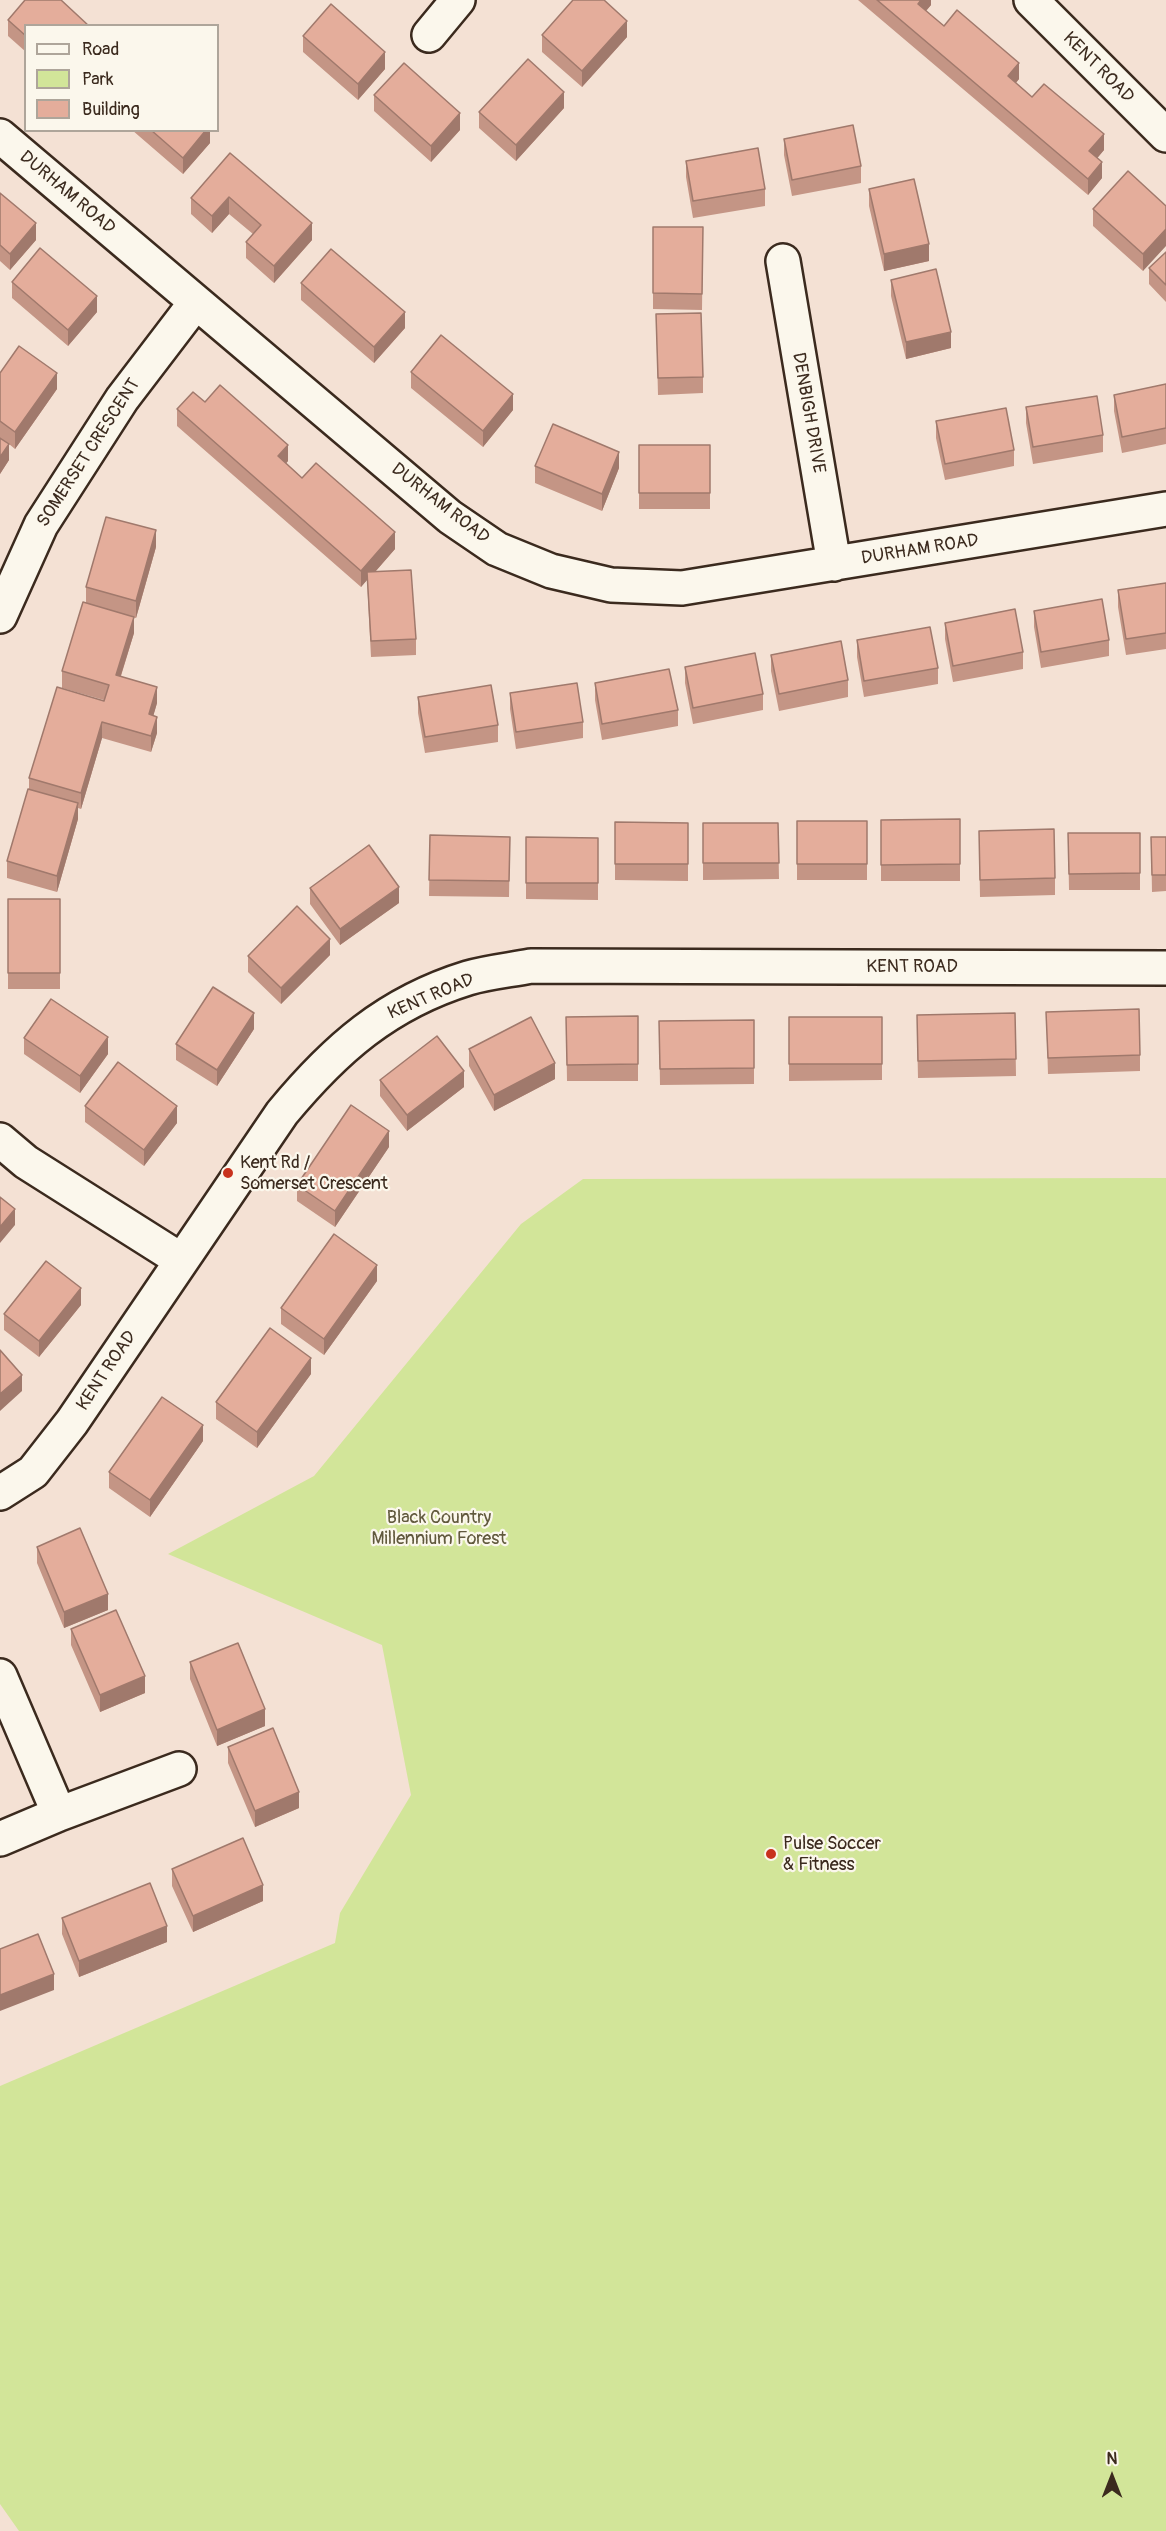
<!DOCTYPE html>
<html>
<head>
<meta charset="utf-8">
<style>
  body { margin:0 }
  #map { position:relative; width:1166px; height:2531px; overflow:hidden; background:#f4e1d4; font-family:Pangolin,sans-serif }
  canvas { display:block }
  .legend { position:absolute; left:24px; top:24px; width:195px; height:108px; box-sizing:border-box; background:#fbf7ec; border:2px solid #aea59a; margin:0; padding:8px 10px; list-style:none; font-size:18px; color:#3b2a1e }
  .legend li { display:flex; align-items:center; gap:12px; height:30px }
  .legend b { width:30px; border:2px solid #aea59a }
  .north { position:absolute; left:1082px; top:2447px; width:60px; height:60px; -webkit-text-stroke:4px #fbf7ec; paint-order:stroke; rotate:0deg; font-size:16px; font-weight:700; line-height:24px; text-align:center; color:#3b2a1e }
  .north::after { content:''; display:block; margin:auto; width:21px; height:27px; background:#3b2a1e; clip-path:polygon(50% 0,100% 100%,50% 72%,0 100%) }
</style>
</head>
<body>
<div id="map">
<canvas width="1166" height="2531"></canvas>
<ul class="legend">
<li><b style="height:8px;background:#fbf7ec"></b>Road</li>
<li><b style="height:16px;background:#d2e599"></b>Park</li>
<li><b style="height:16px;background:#e4ad9b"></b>Building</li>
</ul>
<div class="north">N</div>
</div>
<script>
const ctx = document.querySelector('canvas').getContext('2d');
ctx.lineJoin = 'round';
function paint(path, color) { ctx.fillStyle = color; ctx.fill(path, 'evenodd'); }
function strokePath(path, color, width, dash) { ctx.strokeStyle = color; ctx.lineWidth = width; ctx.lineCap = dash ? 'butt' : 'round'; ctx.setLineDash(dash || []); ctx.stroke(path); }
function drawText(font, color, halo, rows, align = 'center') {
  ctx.font = font + ' Pangolin,sans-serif'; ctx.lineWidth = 4.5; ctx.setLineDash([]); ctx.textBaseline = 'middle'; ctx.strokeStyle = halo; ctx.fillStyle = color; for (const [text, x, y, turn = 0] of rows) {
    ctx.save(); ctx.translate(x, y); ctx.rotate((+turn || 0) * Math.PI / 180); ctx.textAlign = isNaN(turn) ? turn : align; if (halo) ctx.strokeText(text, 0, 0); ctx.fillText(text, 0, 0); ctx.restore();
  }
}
paint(new Path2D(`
  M 1166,1178 L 1166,2531 L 19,2531 L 0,2504 L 0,2086 L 335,1943 L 340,1913 L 411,1795 L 382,1645 L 168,1554 L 314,1476 L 521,1224 L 583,1179 Z`), '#d2e599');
const street = new Path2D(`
  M 1031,0 L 1166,135
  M 429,35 L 458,0
  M 0,136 L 450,517 L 497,549 L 551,571 L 611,585 L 682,588 L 1166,509
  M 783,261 L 834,564
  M 0,616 L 41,525 L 122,399 L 196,302
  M 0,1140 L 26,1162 L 181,1260
  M 0,1493 L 33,1472 L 72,1422 L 282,1113 C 335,1049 387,1003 468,978 C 489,972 511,970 531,966 L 1166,968
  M 0,1676 L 59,1814
  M 0,1839 L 59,1814 L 179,1769`);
strokePath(street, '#3b2a1e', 38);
strokePath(street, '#fbf7ec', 33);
paint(new Path2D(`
  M 858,0 L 931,0 L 931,5 L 926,11 L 944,26 L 1019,79 L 1016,83 L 1032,97 L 1104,150 L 1097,158 L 1102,178 L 1088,195 Z
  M 8,20 L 26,26 L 26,52 L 8,36 Z
  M 542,35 L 627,37 L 582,87 L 542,52 Z
  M 303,36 L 385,69 L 358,100 L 303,52 Z
  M 374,95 L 460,130 L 431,162 L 374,111 Z
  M 564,108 L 516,161 L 479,128 L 479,112 Z
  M 132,130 L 210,130 L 210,143 L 183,174 Z
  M 784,139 L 861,166 L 861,183 L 792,196 L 784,155 Z
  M 230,153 L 312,240 L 274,283 L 246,258 L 246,242 L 253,234 L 229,214 L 212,233 L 191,214 L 191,198 Z
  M 686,161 L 765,189 L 765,206 L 693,218 L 686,177 Z
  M 869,189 L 929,261 L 884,271 L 869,206 Z
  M 0,193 L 36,240 L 10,270 L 0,261 Z
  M 1166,206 L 1143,271 L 1093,226 L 1093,209 Z
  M 653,227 L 703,227 L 702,310 L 653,309 Z
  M 1166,252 L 1166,302 L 1149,284 L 1149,268 Z
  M 891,280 L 951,348 L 906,359 L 891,296 Z
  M 12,282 L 97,312 L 68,346 L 12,298 Z
  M 301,283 L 405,328 L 374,363 L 301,300 Z
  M 656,314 L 703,377 L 703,393 L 658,395 Z
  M 411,372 L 513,410 L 483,447 L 411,388 Z
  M 0,373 L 57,389 L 15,449 L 9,444 L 9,460 L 0,474 Z
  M 1166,384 L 1166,444 L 1122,453 L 1114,411 L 1114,395 Z
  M 205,402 L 288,461 L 286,463 L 302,478 L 395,549 L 375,572 L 416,639 L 416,655 L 371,657 L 367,580 L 361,587 L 177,426 L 177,409 Z
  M 1026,407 L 1103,435 L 1103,452 L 1033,464 L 1026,423 Z
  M 936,421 L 1014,450 L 1014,466 L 945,480 L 936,438 Z
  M 639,445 L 710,445 L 710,509 L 639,509 Z
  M 535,466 L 619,468 L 602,511 L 535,483 Z
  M 156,547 L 136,618 L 132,617 L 134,633 L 121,676 L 157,703 L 153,716 L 157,733 L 151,752 L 102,738 L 81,809 L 78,808 L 78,819 L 57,892 L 7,878 L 7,861 L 29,789 L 29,778 L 104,700 L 62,688 L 62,671 L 86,603 L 86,587 Z
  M 1166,583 L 1166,649 L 1126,655 L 1118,607 L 1118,590 Z
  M 1034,611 L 1109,640 L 1109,656 L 1041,668 L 1034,627 Z
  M 945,623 L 1023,652 L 1023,669 L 953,682 L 945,639 Z
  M 857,640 L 938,668 L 938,684 L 864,697 L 857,657 Z
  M 771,655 L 848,680 L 848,697 L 779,711 L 771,671 Z
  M 685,667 L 763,694 L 763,710 L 693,724 L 685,683 Z
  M 595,683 L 678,710 L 678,726 L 602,740 L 595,700 Z
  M 510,693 L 583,722 L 583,738 L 516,749 L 510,709 Z
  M 418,697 L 498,725 L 498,742 L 425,753 L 418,713 Z
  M 960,819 L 960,881 L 881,881 L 881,820 Z
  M 797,821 L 867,821 L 867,880 L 797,880 Z
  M 615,822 L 688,823 L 688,881 L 615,880 Z
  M 703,823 L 778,823 L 779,879 L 703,880 Z
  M 979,831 L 1055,878 L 1055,895 L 980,897 Z
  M 1068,833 L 1140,833 L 1140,890 L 1069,890 Z
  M 430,835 L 510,837 L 509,897 L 429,896 Z
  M 526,837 L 598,838 L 598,900 L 526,899 Z
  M 1151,837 L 1166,837 L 1166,891 L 1152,892 Z
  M 310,888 L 399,903 L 340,945 L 310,904 Z
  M 8,899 L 60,899 L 60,989 L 8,989 Z
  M 330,955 L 281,1004 L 248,972 L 248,956 Z
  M 1046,1012 L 1140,1055 L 1140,1071 L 1048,1074 Z
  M 1015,1013 L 1016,1076 L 918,1078 L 917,1031 Z
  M 638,1016 L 638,1081 L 567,1081 L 566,1017 Z
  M 789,1017 L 882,1017 L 882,1080 L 789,1081 Z
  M 754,1020 L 754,1084 L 660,1085 L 659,1021 Z
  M 254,1029 L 217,1086 L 176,1060 L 176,1044 Z
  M 24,1038 L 108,1054 L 80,1093 L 24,1054 Z
  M 469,1049 L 555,1079 L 494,1111 L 469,1066 Z
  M 380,1080 L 464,1087 L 407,1131 L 380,1096 Z
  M 85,1106 L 177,1123 L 144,1166 L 85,1122 Z
  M 389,1147 L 335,1227 L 297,1201 L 297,1185 Z
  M 377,1281 L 324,1355 L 281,1324 L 281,1308 Z
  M 81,1305 L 39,1357 L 4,1330 L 4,1314 Z
  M 311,1374 L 257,1448 L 216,1419 L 216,1402 Z
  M 203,1441 L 150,1517 L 109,1488 L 109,1472 Z
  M 37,1547 L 108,1610 L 64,1628 L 37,1563 Z
  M 71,1629 L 145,1693 L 100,1712 L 71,1645 Z
  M 190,1662 L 265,1726 L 217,1746 L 190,1679 Z
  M 228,1747 L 299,1808 L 255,1827 L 228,1763 Z
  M 172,1869 L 263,1901 L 193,1932 L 172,1886 Z
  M 62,1918 L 167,1942 L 79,1977 L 62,1934 Z`), '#c49585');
paint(new Path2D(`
  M 921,0 L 931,0 L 931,5 L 918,20 L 918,4 Z
  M 627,21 L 627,37 L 582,87 L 582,71 Z
  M 385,52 L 385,69 L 358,100 L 358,84 Z
  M 1019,63 L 1019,79 L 1008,92 L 1008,76 Z
  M 564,92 L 564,108 L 516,161 L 516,145 Z
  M 460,113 L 460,130 L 431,162 L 431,146 Z
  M 206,130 L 210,130 L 210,143 L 183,174 L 183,158 Z
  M 1104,134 L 1104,150 L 1089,168 L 1089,151 Z
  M 1102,162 L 1102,178 L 1088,195 L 1088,179 Z
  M 229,197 L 229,214 L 212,233 L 212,216 Z
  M 36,223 L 36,240 L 10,270 L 10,254 Z
  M 312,223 L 312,240 L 274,283 L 274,266 Z
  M 1166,229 L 1166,246 L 1143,271 L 1143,254 Z
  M 929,244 L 929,261 L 884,271 L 884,254 Z
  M 97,296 L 97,312 L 68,346 L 68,330 Z
  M 405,312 L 405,328 L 374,363 L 374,347 Z
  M 951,332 L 951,348 L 906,359 L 906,342 Z
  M 57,373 L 57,389 L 15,449 L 15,432 Z
  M 513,394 L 513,410 L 483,447 L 483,431 Z
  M 9,444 L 9,460 L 0,474 L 0,457 Z
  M 288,445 L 288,461 L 278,473 L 278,456 Z
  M 619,452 L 619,468 L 602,511 L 602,494 Z
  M 156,530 L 156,547 L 136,618 L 136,601 Z
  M 395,532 L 395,549 L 368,580 L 367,572 L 367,580 L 361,587 L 361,571 Z
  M 134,617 L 134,633 L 116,691 L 116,675 Z
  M 157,687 L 157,703 L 149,731 L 149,714 Z
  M 157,717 L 157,733 L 151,752 L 151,736 Z
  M 102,722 L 102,738 L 81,809 L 81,793 Z
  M 78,803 L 78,819 L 57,892 L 57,876 Z
  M 399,887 L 399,903 L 340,945 L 340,929 Z
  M 330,939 L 330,955 L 281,1004 L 281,988 Z
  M 254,1013 L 254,1029 L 217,1086 L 217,1070 Z
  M 108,1037 L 108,1054 L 80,1093 L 80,1076 Z
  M 555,1063 L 555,1079 L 494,1111 L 494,1095 Z
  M 464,1071 L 464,1087 L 407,1131 L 407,1115 Z
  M 177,1106 L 177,1123 L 144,1166 L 144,1150 Z
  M 389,1131 L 389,1147 L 335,1227 L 335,1211 Z
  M 15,1209 L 15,1225 L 0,1243 L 0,1227 Z
  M 377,1265 L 377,1281 L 324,1355 L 324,1339 Z
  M 81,1288 L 81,1305 L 39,1357 L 39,1341 Z
  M 311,1358 L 311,1374 L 257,1448 L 257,1432 Z
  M 22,1375 L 22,1391 L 0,1411 L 0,1394 Z
  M 203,1425 L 203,1441 L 150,1517 L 150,1500 Z
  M 108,1594 L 108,1610 L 64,1628 L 64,1612 Z
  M 145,1676 L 145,1693 L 100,1712 L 100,1695 Z
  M 265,1709 L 265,1726 L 217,1746 L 217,1730 Z
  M 299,1792 L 299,1808 L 255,1827 L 255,1811 Z
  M 263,1885 L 263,1901 L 193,1932 L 193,1916 Z
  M 167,1926 L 167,1942 L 79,1977 L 79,1961 Z
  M 54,1974 L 54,1990 L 0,2011 L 0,1995 Z`), '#a0796c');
const building = new Path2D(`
  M 25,0 L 61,0 L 89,26 L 26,26 L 26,36 L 8,20 Z
  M 573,0 L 604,0 L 627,21 L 582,71 L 542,35 Z
  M 877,0 L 921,0 L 918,4 L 944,26 L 957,10 L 1019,63 L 1008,76 L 1032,97 L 1044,84 L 1104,134 L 1089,151 L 1102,162 L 1088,179 Z
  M 331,4 L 385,52 L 358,84 L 303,36 Z
  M 528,59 L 564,92 L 516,145 L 479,112 Z
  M 404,63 L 460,113 L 431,146 L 374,95 Z
  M 853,125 L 861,166 L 792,180 L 784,139 Z
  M 151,130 L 206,130 L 183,158 Z
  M 758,148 L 765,189 L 693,201 L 686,161 Z
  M 230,153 L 312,223 L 274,266 L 246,242 L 261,225 L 229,197 L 212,216 L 191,198 Z
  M 1128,171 L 1166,206 L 1166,229 L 1143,254 L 1093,209 Z
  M 914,179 L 929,244 L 884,254 L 869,189 Z
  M 0,193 L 36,223 L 10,254 L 0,245 Z
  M 653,227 L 703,227 L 702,294 L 653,293 Z
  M 40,248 L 97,296 L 68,330 L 12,282 Z
  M 331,249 L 405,312 L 374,347 L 301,283 Z
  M 1166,252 L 1166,285 L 1149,268 Z
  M 936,269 L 951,332 L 906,342 L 891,280 Z
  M 701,313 L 703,377 L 658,378 L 656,314 Z
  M 441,335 L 513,394 L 483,431 L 411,372 Z
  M 19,346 L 57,373 L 15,432 L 0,421 L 0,373 Z
  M 1166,384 L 1166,428 L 1122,437 L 1114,395 Z
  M 220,385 L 288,445 L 278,456 L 302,478 L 316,463 L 395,532 L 361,571 L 177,409 L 193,392 L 205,402 Z
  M 1097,396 L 1103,435 L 1033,447 L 1026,407 Z
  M 1006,408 L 1014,450 L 945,464 L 936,421 Z
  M 553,424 L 619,452 L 602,494 L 535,466 Z
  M 0,438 L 9,444 L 0,457 Z
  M 639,445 L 710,445 L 710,493 L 639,493 Z
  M 106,517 L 156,530 L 136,601 L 86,587 Z
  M 411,570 L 416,639 L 371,641 L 367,572 Z
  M 1166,583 L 1166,633 L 1126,639 L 1118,590 Z
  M 1102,599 L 1109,640 L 1041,652 L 1034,611 Z
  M 83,602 L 134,617 L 116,675 L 157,687 L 149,714 L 157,717 L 151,736 L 102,722 L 81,793 L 29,778 L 57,687 L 104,701 L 109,685 L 62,671 Z
  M 1015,609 L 1023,652 L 953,666 L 945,623 Z
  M 930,627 L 938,668 L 864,681 L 857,640 Z
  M 841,641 L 848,680 L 779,694 L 771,655 Z
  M 755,653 L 763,694 L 693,708 L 685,667 Z
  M 669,669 L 678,710 L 602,724 L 595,683 Z
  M 577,683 L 583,722 L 516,732 L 510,693 Z
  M 491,685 L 498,725 L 425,737 L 418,697 Z
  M 28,789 L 78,803 L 57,876 L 7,861 Z
  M 960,819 L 960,864 L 881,865 L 881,820 Z
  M 797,821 L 867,821 L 867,864 L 797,864 Z
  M 615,822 L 688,823 L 688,864 L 615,864 Z
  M 703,823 L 778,823 L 779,863 L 703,863 Z
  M 1054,829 L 1055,878 L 980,880 L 979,831 Z
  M 1068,833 L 1140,833 L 1140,873 L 1069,874 Z
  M 430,835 L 510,837 L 509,881 L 429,880 Z
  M 526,837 L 598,838 L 598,883 L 526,883 Z
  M 1151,837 L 1166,837 L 1166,875 L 1152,875 Z
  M 369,845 L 399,887 L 340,929 L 310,888 Z
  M 8,899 L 60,899 L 60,973 L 8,973 Z
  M 297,906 L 330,939 L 281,988 L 248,956 Z
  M 213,987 L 254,1013 L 217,1070 L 176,1044 Z
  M 51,999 L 108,1037 L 80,1076 L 24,1038 Z
  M 1139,1009 L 1140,1055 L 1048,1058 L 1046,1012 Z
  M 1015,1013 L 1016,1059 L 918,1061 L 917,1015 Z
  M 638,1016 L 638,1064 L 567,1065 L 566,1017 Z
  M 531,1017 L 555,1063 L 494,1095 L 469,1049 Z
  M 789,1017 L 882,1017 L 882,1064 L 789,1064 Z
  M 754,1020 L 754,1068 L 660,1069 L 659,1021 Z
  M 437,1036 L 464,1071 L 407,1115 L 380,1080 Z
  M 118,1062 L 177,1106 L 144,1150 L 85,1106 Z
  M 351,1105 L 389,1131 L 335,1211 L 297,1185 Z
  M 0,1197 L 15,1209 L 0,1227 Z
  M 334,1234 L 377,1265 L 324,1339 L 281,1308 Z
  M 46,1261 L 81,1288 L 39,1341 L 4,1314 Z
  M 270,1328 L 311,1358 L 257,1432 L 216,1402 Z
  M 0,1350 L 22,1375 L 0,1394 Z
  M 162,1397 L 203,1425 L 150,1500 L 109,1472 Z
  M 80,1528 L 108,1594 L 64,1612 L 37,1547 Z
  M 116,1610 L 145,1676 L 100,1695 L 71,1629 Z
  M 238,1643 L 265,1709 L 217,1730 L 190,1662 Z
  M 273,1728 L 299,1792 L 255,1811 L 228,1747 Z
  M 243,1838 L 263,1885 L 193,1916 L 172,1869 Z
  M 150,1883 L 167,1926 L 79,1961 L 62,1918 Z
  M 38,1934 L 54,1974 L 0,1995 L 0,1949 Z`);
paint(building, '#e4ad9b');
strokePath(building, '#a0796c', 1.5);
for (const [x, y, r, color] of [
  [228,1173,6,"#c8321e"],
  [771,1854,6,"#c8321e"]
]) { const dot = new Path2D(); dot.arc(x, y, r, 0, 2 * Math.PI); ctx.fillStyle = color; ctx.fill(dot); strokePath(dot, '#fbf7ec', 2); }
drawText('18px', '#3b2a1e', '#fbf7ec', [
  ["KENT ROAD",1098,68,45],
  ["DURHAM ROAD",67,193,40],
  ["DENBIGH DRIVE",808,413,80],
  ["SOMERSET CRESCENT",89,453,-57],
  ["DURHAM ROAD",440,504,38],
  ["DURHAM ROAD",920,550,-9],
  ["KENT ROAD",912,967],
  ["KENT ROAD",431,997,-23],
  ["KENT ROAD",107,1371,-56]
]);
drawText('18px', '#3b2a1e', '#fbf7ec', [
  ["Kent Rd /",240,1163],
  ["Somerset Crescent",240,1184],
  ["Pulse Soccer",783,1844],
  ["& Fitness",783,1865]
], 'left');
drawText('18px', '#61593d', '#fbf7ec', [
  ["Black Country",439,1518],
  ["Millennium Forest",439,1539]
]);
</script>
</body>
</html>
